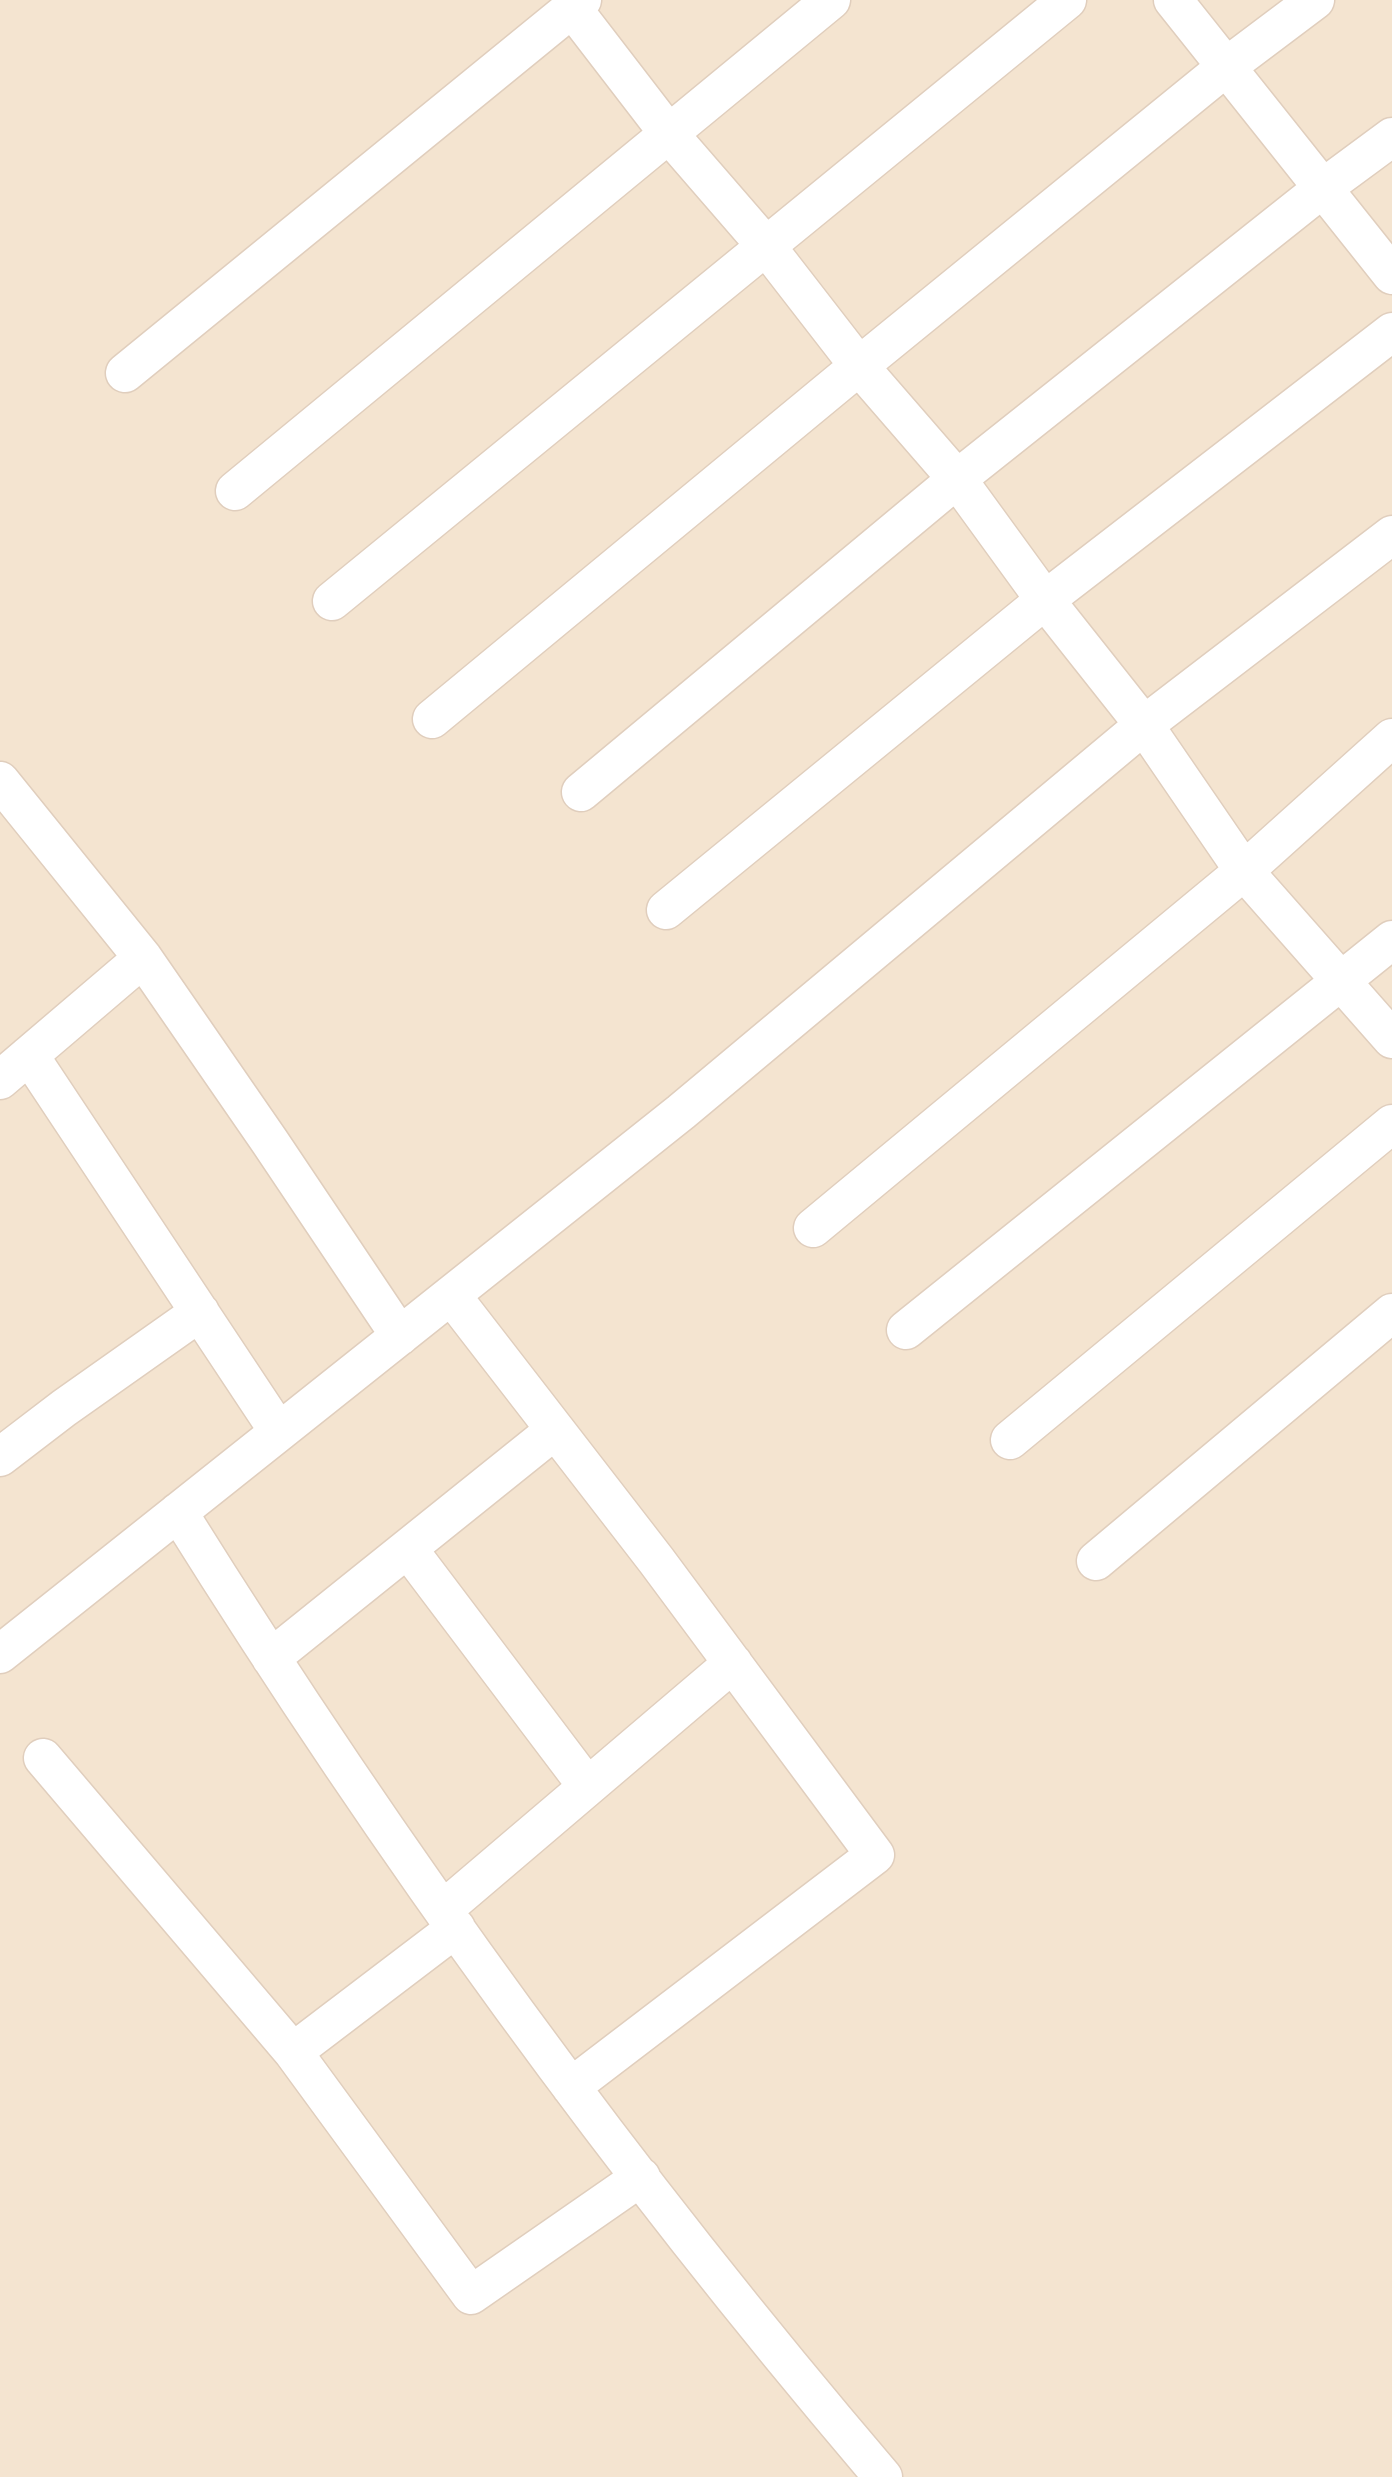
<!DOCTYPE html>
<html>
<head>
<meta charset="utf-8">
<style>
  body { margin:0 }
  canvas { display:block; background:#fcf2e1 }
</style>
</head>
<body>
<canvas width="1392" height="2477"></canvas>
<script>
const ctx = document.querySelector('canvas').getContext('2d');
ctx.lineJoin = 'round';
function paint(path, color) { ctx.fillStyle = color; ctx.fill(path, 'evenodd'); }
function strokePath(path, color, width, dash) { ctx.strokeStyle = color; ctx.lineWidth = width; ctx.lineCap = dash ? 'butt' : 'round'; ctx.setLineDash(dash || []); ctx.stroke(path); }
paint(new Path2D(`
  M 0,0 L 1392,0 L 1392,2477 L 0,2477 Z`), '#f4e4d0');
const minor = new Path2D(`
  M 1173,0 L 1392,275
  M 572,8 L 669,134 L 766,246 L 859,366 L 957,479 L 1045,600 L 1144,725 L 1244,871 L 1392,1039
  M 125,373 L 582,0
  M 235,491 L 831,0
  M 332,601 L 1067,0
  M 432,719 L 859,366 L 1226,67 L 1315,0
  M 0,781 L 143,958 L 270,1142 L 400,1336
  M 581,792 L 957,479 L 1323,188 L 1392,137
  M 666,910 L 1045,600 L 1392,332
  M 29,1055 L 279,1432
  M 0,1080 L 143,958
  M 813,1228 L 1244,871 L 1392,738
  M 451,1295 L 656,1560 L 875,1855 L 571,2087
  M 906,1330 L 1392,940
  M 1010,1440 L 1392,1124
  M 0,1457 L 64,1408 L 200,1312
  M 178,1512 C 389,1850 624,2174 883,2477
  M 408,1549 L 587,1786
  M 1096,1561 L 1392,1313
  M 0,1654 L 681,1112 L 1144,725 L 1392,535
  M 271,1658 L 555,1430
  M 43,1758 L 293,2052 L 471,2295 L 641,2177
  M 444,1909 L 733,1663
  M 293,2052 L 456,1928`);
strokePath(minor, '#e0cebd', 41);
strokePath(minor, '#fff', 38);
</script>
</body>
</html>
